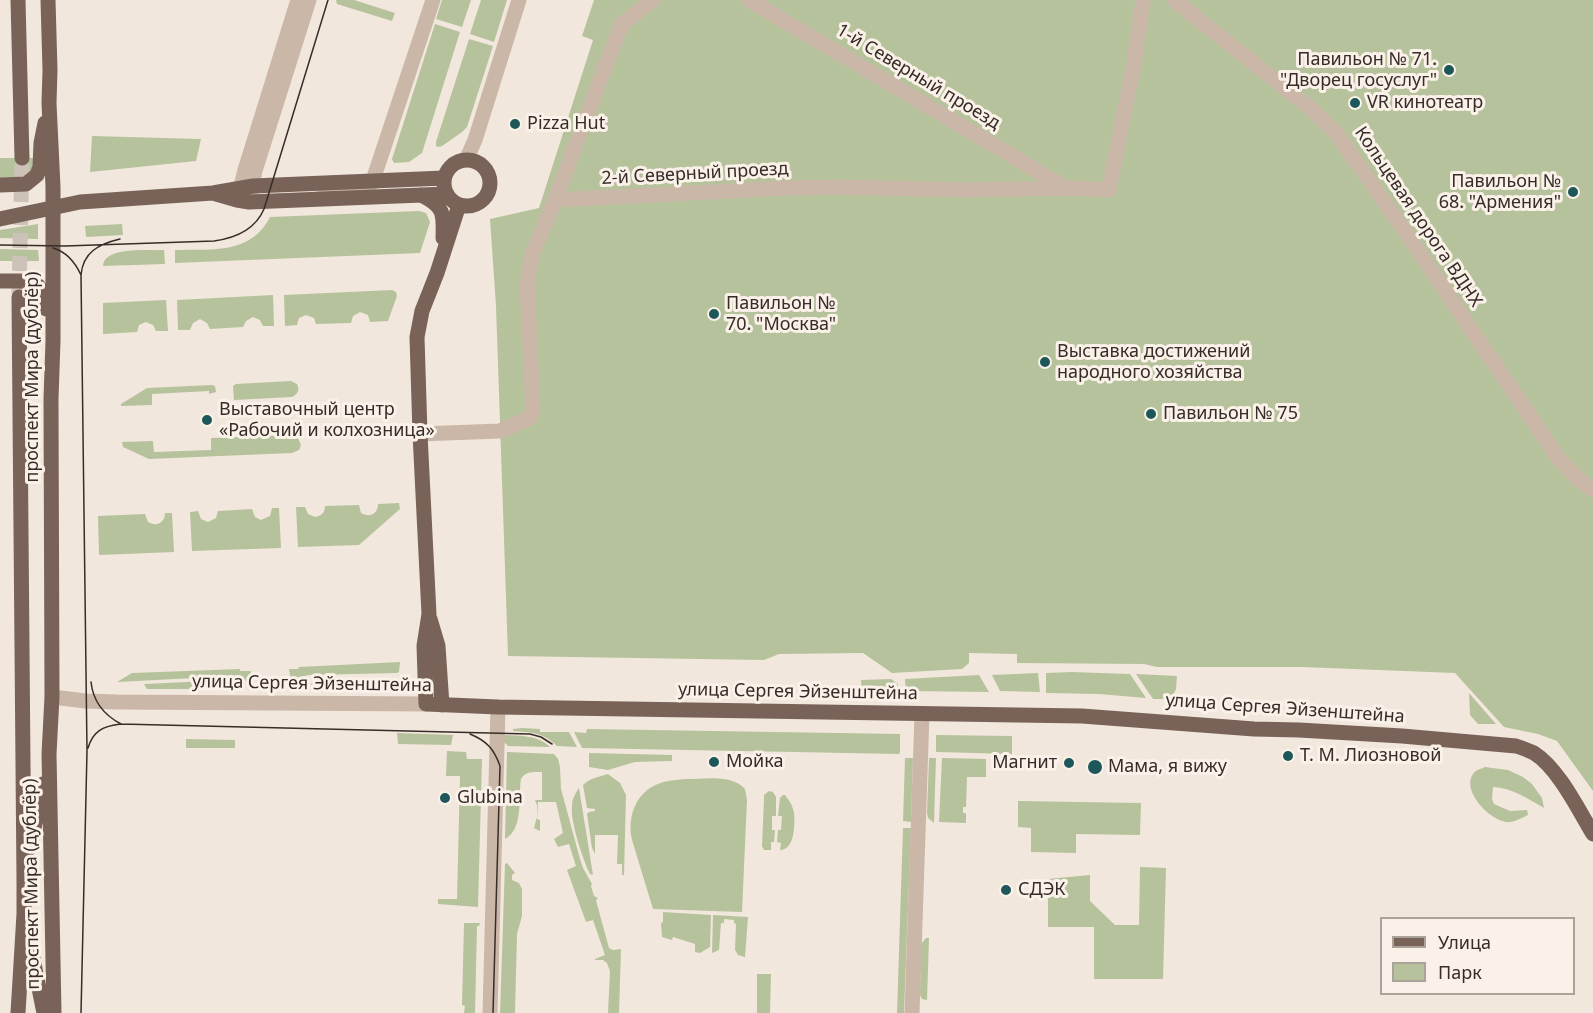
<!DOCTYPE html>
<html>
<head>
<meta charset="utf-8">
<style>
  body { margin:0 }
  #map { position:relative; width:1593px; height:1013px; overflow:hidden; background:#f2e7dc; font-family:"Noto Sans",sans-serif }
  canvas { display:block }
  .legend { position:absolute; left:1380px; top:917px; width:195px; height:78px; box-sizing:border-box; background:#faf1e9; border:2px solid #aca29c; margin:0; padding:8px 10px; list-style:none; font-size:18px; color:#372c28 }
  .legend li { display:flex; align-items:center; gap:12px; height:30px }
  .legend b { width:30px; border:2px solid #aca29c }
</style>
</head>
<body>
<div id="map">
<canvas width="1593" height="1013"></canvas>
<ul class="legend">
<li><b style="height:8px;background:#796359"></b>Улица</li>
<li><b style="height:16px;background:#b6c29c"></b>Парк</li>
</ul>
</div>
<script>
const ctx = document.querySelector('canvas').getContext('2d');
ctx.lineJoin = 'round';
function paint(path, color) { ctx.fillStyle = color; ctx.fill(path, 'evenodd'); }
function strokePath(path, color, width, dash) { ctx.strokeStyle = color; ctx.lineWidth = width; ctx.lineCap = dash ? 'butt' : 'round'; ctx.setLineDash(dash || []); ctx.stroke(path); }
function drawText(font, color, halo, rows, align = 'center') {
  ctx.font = font + ' "Noto Sans",sans-serif'; ctx.lineWidth = 6; ctx.setLineDash([]); ctx.textBaseline = 'middle'; ctx.strokeStyle = halo; ctx.fillStyle = color; for (const [text, x, y, turn = 0] of rows) {
    ctx.save(); ctx.translate(x, y); ctx.rotate((+turn || 0) * Math.PI / 180); ctx.textAlign = isNaN(turn) ? turn : align; if (halo) ctx.strokeText(text, 0, 0); ctx.fillText(text, 0, 0); ctx.restore();
  }
}
paint(new Path2D(`
  M 336,0 L 354,0 L 395,13 L 392,21 L 337,4 Z
  M 442,0 L 471,0 L 462,27 L 436,19 Z
  M 481,0 L 507,0 L 494,42 L 470,34 Z
  M 594,0 L 1593,0 L 1593,791 L 1557,741 L 1538,734 L 1504,727 L 1455,673 L 1302,667 L 1157,667 L 1144,664 L 1017,663 L 1017,654 L 969,653 L 969,663 L 962,669 L 892,673 L 863,653 L 779,654 L 764,660 L 508,656 L 496,306 L 490,219 L 539,208 L 593,40 L 582,36 Z
  M 435,24 L 460,32 L 422,153 L 409,162 L 394,163 L 392,159 Z
  M 469,39 L 493,46 L 467,127 L 462,132 L 442,146 L 438,147 L 436,146 L 436,142 Z
  M 92,136 L 201,139 L 196,161 L 90,172 Z
  M 0,158 L 37,158 C 32,180 20,177 0,178 Z
  M 419,211 L 426,213 L 430,222 L 420,253 L 175,263 L 175,250 C 210,249 251,255 270,217 Z
  M 38,224 L 38,239 L 0,238 L 0,230 Z
  M 122,224 L 123,235 L 86,237 L 85,226 Z
  M 0,249 L 38,250 L 39,261 L 0,261 Z
  M 164,250 L 165,264 L 103,266 C 104,246 149,251 164,250 Z
  M 392,290 L 396,292 L 397,296 L 388,321 L 370,322 L 368,315 L 360,312 L 353,316 L 351,323 L 316,324 L 314,318 L 306,315 L 299,318 L 297,325 L 285,326 L 284,295 Z
  M 273,295 L 274,326 L 263,326 L 260,320 L 253,317 L 246,321 L 243,327 L 210,329 L 207,323 L 200,319 L 193,323 L 190,330 L 178,330 L 177,300 Z
  M 166,300 L 168,331 L 156,331 L 153,325 L 146,322 L 139,325 L 137,332 L 103,334 L 103,303 Z
  M 291,381 L 297,384 C 300,390 298,394 292,397 L 234,400 L 233,386 L 236,384 Z
  M 212,385 L 215,386 L 216,392 L 209,394 L 209,391 L 152,394 L 152,405 L 121,406 L 121,404 L 147,388 Z
  M 293,435 L 298,438 L 301,445 L 299,450 L 292,453 L 149,459 L 123,447 L 122,442 L 153,441 L 154,452 L 211,450 L 211,438 Z
  M 399,503 L 400,509 L 359,545 L 298,547 L 296,507 L 305,507 L 308,514 L 315,517 C 321,516 325,513 325,506 L 359,505 L 361,513 C 370,518 378,514 378,504 Z
  M 272,508 L 279,508 L 281,548 L 192,551 L 190,512 L 198,511 L 201,519 L 208,522 L 216,518 L 218,511 L 252,509 L 255,517 L 261,520 L 270,516 Z
  M 165,513 L 172,513 L 174,552 L 99,555 L 98,516 L 145,514 L 148,522 C 156,527 165,523 165,513 Z
  M 400,662 L 399,672 L 397,673 L 309,675 L 299,677 L 291,681 L 289,669 L 298,669 L 299,667 Z
  M 240,669 L 240,671 L 251,671 L 251,675 L 249,682 L 234,676 L 117,682 L 132,673 Z
  M 1072,672 L 1130,674 L 1146,698 L 1099,694 L 1046,693 L 1046,673 Z
  M 1038,673 L 1040,692 L 1000,691 L 992,675 Z
  M 1136,674 L 1177,676 L 1176,689 L 1173,696 L 1167,699 L 1153,699 Z
  M 979,675 L 989,692 L 906,691 L 905,679 Z
  M 891,679 L 898,684 L 897,692 L 862,692 L 861,680 Z
  M 231,680 L 242,684 L 239,689 L 147,689 L 144,684 Z
  M 394,680 L 398,683 L 397,688 L 395,689 L 313,688 L 311,684 L 315,682 Z
  M 1469,693 L 1496,724 L 1478,724 L 1470,715 Z
  M 522,728 L 540,729 L 540,732 L 569,732 L 577,747 L 557,746 C 544,733 531,732 513,731 L 513,729 Z
  M 587,729 L 900,734 L 900,752 L 899,754 L 582,748 L 574,732 L 586,733 Z
  M 397,733 L 453,735 L 451,745 L 398,744 Z
  M 504,735 C 521,736 538,735 550,747 L 508,746 L 504,742 Z
  M 936,735 L 1012,736 L 1012,754 L 936,752 Z
  M 186,739 L 235,740 L 235,748 L 186,748 Z
  M 447,751 L 466,752 L 467,759 L 482,759 L 478,907 L 438,904 L 438,899 L 457,899 L 460,776 L 446,776 Z
  M 507,752 L 554,754 L 558,759 L 560,767 L 561,789 L 580,859 L 583,868 L 592,884 L 591,886 L 594,896 L 598,898 L 596,900 L 597,904 L 609,948 L 613,950 L 621,949 L 619,1013 L 608,1013 L 610,971 L 607,963 L 603,960 L 595,960 L 595,959 L 605,955 L 593,920 L 586,922 L 567,870 L 576,866 L 569,844 L 558,847 L 554,839 L 563,833 L 556,802 L 538,802 L 537,819 L 540,820 L 540,831 L 534,828 L 537,817 L 537,805 L 535,800 L 542,800 L 542,772 C 534,772 525,771 521,779 C 518,797 524,829 505,839 Z
  M 589,753 L 672,755 L 672,761 L 635,762 L 608,770 L 589,767 Z
  M 905,758 L 913,758 L 911,822 L 903,821 Z
  M 929,758 L 936,758 L 934,823 L 928,818 L 927,813 Z
  M 942,758 L 986,759 L 986,777 L 967,777 L 966,807 L 963,807 L 963,813 L 966,813 L 966,823 L 939,822 Z
  M 1485,767 L 1508,770 L 1523,777 L 1532,784 L 1542,798 L 1544,808 C 1527,798 1512,788 1493,787 L 1492,799 L 1494,804 L 1510,811 L 1527,810 L 1528,815 C 1522,818 1513,823 1506,822 C 1490,820 1461,791 1473,774 C 1475,770 1481,769 1485,767 Z
  M 608,774 L 620,783 L 626,795 L 624,875 L 622,875 L 622,864 L 617,864 L 618,835 L 595,835 L 595,854 L 592,848 L 587,814 L 589,812 L 595,811 L 595,809 L 587,808 L 583,785 C 590,778 599,777 608,774 Z
  M 686,779 C 704,779 732,774 745,789 L 747,800 L 742,912 L 653,909 L 632,840 C 627,818 635,793 658,784 C 667,780 676,780 686,779 Z
  M 579,788 L 593,875 L 590,874 C 583,860 570,821 572,806 C 572,799 575,794 579,788 Z
  M 769,791 L 773,792 L 776,797 L 776,816 L 772,816 L 772,830 L 775,830 L 774,842 L 771,842 L 771,850 L 764,850 L 762,846 L 764,799 L 764,795 Z
  M 783,795 L 785,795 C 789,800 793,806 794,813 C 795,824 795,850 780,850 L 781,843 L 777,842 L 778,830 L 781,830 L 782,816 L 778,816 L 780,798 Z
  M 1018,801 L 1141,803 L 1140,835 L 1076,834 L 1076,853 L 1031,852 L 1031,828 L 1018,827 Z
  M 903,828 L 911,828 L 904,1013 L 897,1013 Z
  M 507,863 L 515,873 L 512,875 L 512,880 L 519,883 L 522,889 L 522,916 L 517,934 L 515,1013 L 500,1013 L 505,864 Z
  M 1140,867 L 1166,868 L 1163,979 L 1094,979 L 1094,927 L 1048,927 L 1048,879 L 1090,875 L 1090,901 L 1115,925 L 1139,925 Z
  M 663,912 L 711,915 L 710,947 L 700,953 L 695,952 L 695,944 L 673,937 L 672,940 L 662,937 L 661,923 L 663,922 Z
  M 713,915 L 748,917 L 745,957 L 738,955 L 735,950 L 736,924 L 734,923 L 734,920 L 724,919 L 724,923 L 721,923 L 719,950 L 712,953 Z
  M 464,923 L 480,923 L 479,926 L 477,926 L 475,1013 L 464,1013 L 465,1006 L 462,1005 Z
  M 926,938 L 929,938 L 927,1000 L 922,999 L 920,995 L 921,944 Z
  M 757,974 L 771,974 L 770,1013 L 757,1013 Z`), '#b6c29c');
strokePath(new Path2D(`
  M 19,294 L 22,158`), '#cdc2b8', 15, [15, 8]);
strokePath(new Path2D(`
  M 749,0 L 1066,188
  M 1174,0 L 1309,107 L 1336,133 L 1411,240 L 1558,458 L 1578,479 L 1593,490
  M 466,160 L 475,140 L 519,0
  M 238,198 L 245,170 L 297,3
  M 250,198 L 255,171 L 309,0
  M 320,198 L 337,191 L 364,189 L 372,183 L 433,0
  M 555,200 L 788,188 L 838,187 L 963,190 L 1066,188 L 1109,190 L 1134,63 L 1143,0
  M 420,434 L 500,431 L 530,418 L 533,409 L 527,283 L 533,252 L 555,200 L 605,67 L 622,24 L 653,0
  M 52,697 L 86,701 L 117,702 L 426,704
  M 490,1013 L 498,707
  M 912,1013 L 922,714`), '#cbb7a8', 15);
strokePath(new Path2D(`
  M 18,0 L 22,158
  M 48,0 L 50,70 L 49,103 L 53,187 L 53,341 L 51,399 L 52,697 L 49,754 L 54,1013
  M444 183a23 23 0 1 1 46 0a23 23 0 1 1-46 0Z
  M 0,185 L 26,184 L 37,175 L 40,167 L 41,143 L 45,123
  M 216,194 L 237,200 L 249,202 L 447,194
  M 421,195 C 444,206 444,213 443,238
  M 459,205 L 437,273 L 422,311 L 417,337 L 420,434 L 429,614 L 424,646 L 426,704 L 498,707 L 1082,716 L 1254,729 L 1299,730 L 1402,736 L 1516,746 C 1522,748 1528,750 1534,753 C 1558,768 1578,809 1593,834
  M 0,219 L 80,202 L 213,193 L 253,186 L 444,178
  M 0,281 C 29,282 42,274 46,309
  M 430,619 L 438,646 L 442,705
  M 30,848 L 43,784
  M 28,934 L 44,1013
  M 18,1013 L 24,914 L 24,882 L 19,297`), '#796359', 15);
strokePath(new Path2D(`
  M 0,245 L 65,246 L 214,241 C 236,238 255,230 264,209 L 328,0
  M 53,248 C 67,252 75,262 81,275
  M 91,682 C 93,701 104,715 121,724
  M 470,734 C 487,741 494,749 500,766 L 493,1013
  M 88,748 C 93,731 103,726 121,724 L 530,734 L 541,737 L 552,744
  M 81,1013 L 87,751 L 81,275 C 83,252 99,244 120,239`), '#372c28', 1.5);
for (const [x, y, r, color] of [
  [1449,70,6,"#1d5759"],
  [1355,103,6,"#1d5759"],
  [515,124,6,"#1d5759"],
  [1573,192,6,"#1d5759"],
  [714,314,6,"#1d5759"],
  [1045,362,6,"#1d5759"],
  [1151,414,6,"#1d5759"],
  [207,420,6,"#1d5759"],
  [1288,756,6,"#1d5759"],
  [714,762,6,"#1d5759"],
  [1069,763,6,"#1d5759"],
  [1095,767,8,"#1d5759"],
  [445,798,6,"#1d5759"],
  [1006,890,6,"#1d5759"]
]) { const dot = new Path2D(); dot.arc(x, y, r, 0, 2 * Math.PI); ctx.fillStyle = color; ctx.fill(dot); strokePath(dot, '#faf1e9', 2); }
drawText('18px', '#372c28', '#faf1e9', [
  ["Павильон № 71.",1437,60,"right"],
  ["\"Дворец госуслуг\"",1437,81,"right"],
  ["VR кинотеатр",1367,103],
  ["Pizza Hut",527,124],
  ["Павильон №",1561,182,"right"],
  ["68. \"Армения\"",1561,203,"right"],
  ["Павильон №",726,304],
  ["70. \"Москва\"",726,325],
  ["Выставка достижений",1057,352],
  ["народного хозяйства",1057,373],
  ["Выставочный центр",219,410],
  ["«Рабочий и колхозница»",219,431],
  ["Павильон № 75",1163,414],
  ["Т. М. Лиозновой",1300,756],
  ["Мойка",726,762],
  ["Магнит",1057,763,"right"],
  ["Мама, я вижу",1108,767],
  ["Glubina",457,798],
  ["СДЭК",1018,890]
], 'left');
drawText('18px', '#372c28', '#faf1e9', [
  ["1-й Северный проезд",918,77,31],
  ["2-й Северный проезд",695,174,-3],
  ["Кольцевая дорога ВДНХ",1418,217,56],
  ["проспект Мира (дублёр)",33,377,-90],
  ["улица Сергея Эйзенштейна",312,684,1],
  ["улица Сергея Эйзенштейна",798,692,1],
  ["улица Сергея Эйзенштейна",1285,709,4],
  ["проспект Мира (дублёр)",32,884,-91]
]);
</script>
</body>
</html>
